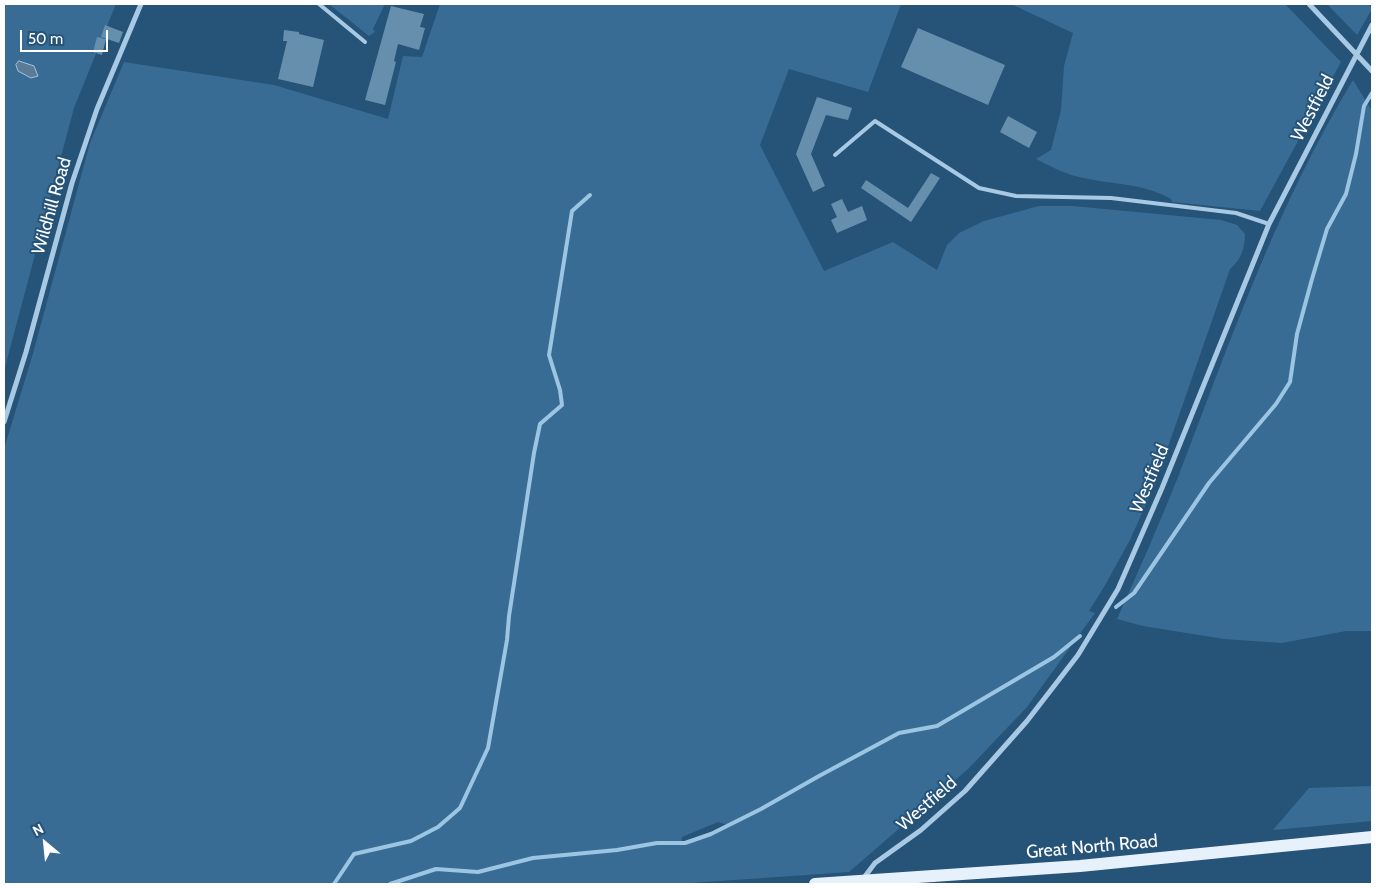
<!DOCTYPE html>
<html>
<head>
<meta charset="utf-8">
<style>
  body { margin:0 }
  #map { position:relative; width:1376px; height:888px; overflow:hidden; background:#265378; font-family:Cabin,sans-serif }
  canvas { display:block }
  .frame { position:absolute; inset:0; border:5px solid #fff; pointer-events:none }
  .north { position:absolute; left:20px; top:818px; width:50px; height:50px; -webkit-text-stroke:4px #265378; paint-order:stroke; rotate:332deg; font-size:14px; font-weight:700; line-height:20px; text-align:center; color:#fff }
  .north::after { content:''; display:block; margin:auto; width:18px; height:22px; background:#fff; clip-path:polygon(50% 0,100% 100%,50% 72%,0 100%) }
  .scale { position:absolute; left:20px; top:30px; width:88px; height:22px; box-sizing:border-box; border:2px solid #fff; border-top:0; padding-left:6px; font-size:15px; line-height:18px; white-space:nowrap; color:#fff; -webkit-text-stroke:4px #265378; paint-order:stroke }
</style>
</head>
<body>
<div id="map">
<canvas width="1376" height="888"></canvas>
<div class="frame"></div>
<div class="north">N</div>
<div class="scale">50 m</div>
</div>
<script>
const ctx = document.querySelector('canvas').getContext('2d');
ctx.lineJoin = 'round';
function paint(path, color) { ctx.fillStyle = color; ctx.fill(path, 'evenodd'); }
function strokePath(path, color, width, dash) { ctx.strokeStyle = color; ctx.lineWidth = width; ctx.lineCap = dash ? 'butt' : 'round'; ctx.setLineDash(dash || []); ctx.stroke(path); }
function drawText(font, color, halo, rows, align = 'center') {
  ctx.font = font + ' Cabin,sans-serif'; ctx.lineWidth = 4; ctx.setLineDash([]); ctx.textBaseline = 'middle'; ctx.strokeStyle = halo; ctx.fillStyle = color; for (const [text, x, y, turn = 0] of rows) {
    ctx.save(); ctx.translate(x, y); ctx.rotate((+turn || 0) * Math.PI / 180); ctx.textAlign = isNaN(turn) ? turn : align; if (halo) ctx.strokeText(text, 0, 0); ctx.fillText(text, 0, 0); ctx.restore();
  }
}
paint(new Path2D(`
  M 4,4 L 116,4 L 74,108 L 4,371 Z
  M 329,4 L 385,4 L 373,29 L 375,32 L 369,36 Z
  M 440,4 L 901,4 L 868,92 L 789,69 L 760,145 L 824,271 L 893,242 L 937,270 L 947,245 L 959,233 L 984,221 L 1039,206 L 1073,206 L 1221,220 L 1237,225 L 1245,234 C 1245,248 1241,260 1230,269 L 1155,484 L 1130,540 L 1104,587 L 1089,611 L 1095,613 L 1027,707 L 968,769 L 849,872 L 677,884 L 4,884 L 4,449 L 32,357 L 90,143 L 124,62 L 274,85 L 388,119 L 403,56 L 422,57 ZM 718,822 L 731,826 C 715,834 699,842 681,843 L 682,837 Z
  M 1011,4 L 1285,4 L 1341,62 L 1260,211 L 1172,202 L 1171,199 C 1143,183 1115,185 1084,178 C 1067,175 1052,167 1036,159 L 1051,150 L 1061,110 L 1064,66 L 1073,33 Z
  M 1327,4 L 1369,4 L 1372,9 L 1357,35 Z
  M 1353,80 L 1372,111 L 1372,631 L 1346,631 L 1282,643 L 1224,639 L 1143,626 L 1117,619 C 1138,572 1159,525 1178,477 C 1230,342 1277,205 1353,80 Z
  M 1372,786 L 1372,821 L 1273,830 L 1309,788 Z`), '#396c95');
const water = new Path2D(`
  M 19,61 L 34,66 L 38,76 L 31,78 L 18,71 L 16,65 Z`);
paint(water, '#5b7c97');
strokePath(water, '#9cc5e3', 1);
strokePath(new Path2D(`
  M 1116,607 L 1134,593 L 1209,483 L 1276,404 L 1290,382 L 1297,334 L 1312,279 L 1327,229 L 1346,194 L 1356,154 L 1364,106 L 1372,93
  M 334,884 L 354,854 L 411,841 L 438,827 L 460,808 L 488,748 L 507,640 L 509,616 L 534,453 L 540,424 L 562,405 L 560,390 L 549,355 L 572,211 L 590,195
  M 390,884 L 436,869 L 478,872 L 533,858 L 617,850 L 657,843 L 685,843 L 711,834 L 761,809 L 819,776 L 899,733 L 937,726 L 1054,657 L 1080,636`), '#9cc5e3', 4);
paint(new Path2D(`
  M 391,6 L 424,14 L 420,27 L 425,28 L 419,50 L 398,44 L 394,61 L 396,62 L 385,105 L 365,100 Z
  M 105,25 L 123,32 L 119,43 L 101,37 Z
  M 918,28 L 1005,65 L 988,105 L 901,67 Z
  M 284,30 L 299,32 L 299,34 L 324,40 L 313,87 L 278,79 L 287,41 L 283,41 Z
  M 97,37 L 106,39 L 102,55 L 93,52 Z
  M 817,97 L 852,108 L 848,120 L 826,115 L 811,154 L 825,186 L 813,192 L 796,154 Z
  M 1008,116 L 1037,132 L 1029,148 L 1000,132 Z
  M 931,173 L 940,178 L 911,222 L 861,188 L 866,180 L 908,208 Z
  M 842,199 L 848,212 L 862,206 L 867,220 L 837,233 L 831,220 L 837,217 L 831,204 Z`), '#668fae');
strokePath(new Path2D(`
  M 319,4 L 365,42
  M 835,155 L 875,121 L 979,188 L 1016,196 L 1111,198 L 1236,213 L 1269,224`), '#a8c9e3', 4);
strokePath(new Path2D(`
  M 1309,4 L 1372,71
  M 4,422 L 26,352 L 72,183 L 97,109 L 141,4
  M 863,879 L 875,863 L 921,830 L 965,791 L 1027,721 L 1078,655 L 1118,589 L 1162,488 L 1269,224 L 1372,25`), '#a8c9e3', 5);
strokePath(new Path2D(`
  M 815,884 L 1080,866 L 1372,837`), '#e7f1fc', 12);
drawText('18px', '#fff', '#265378', [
  ["Westfield",1313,108,-63],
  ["Wildhill Road",52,206,-74],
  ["Westfield",1150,479,-67],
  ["Westfield",927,804,-41],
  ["Great North Road",1092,847,-5]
]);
</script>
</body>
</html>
